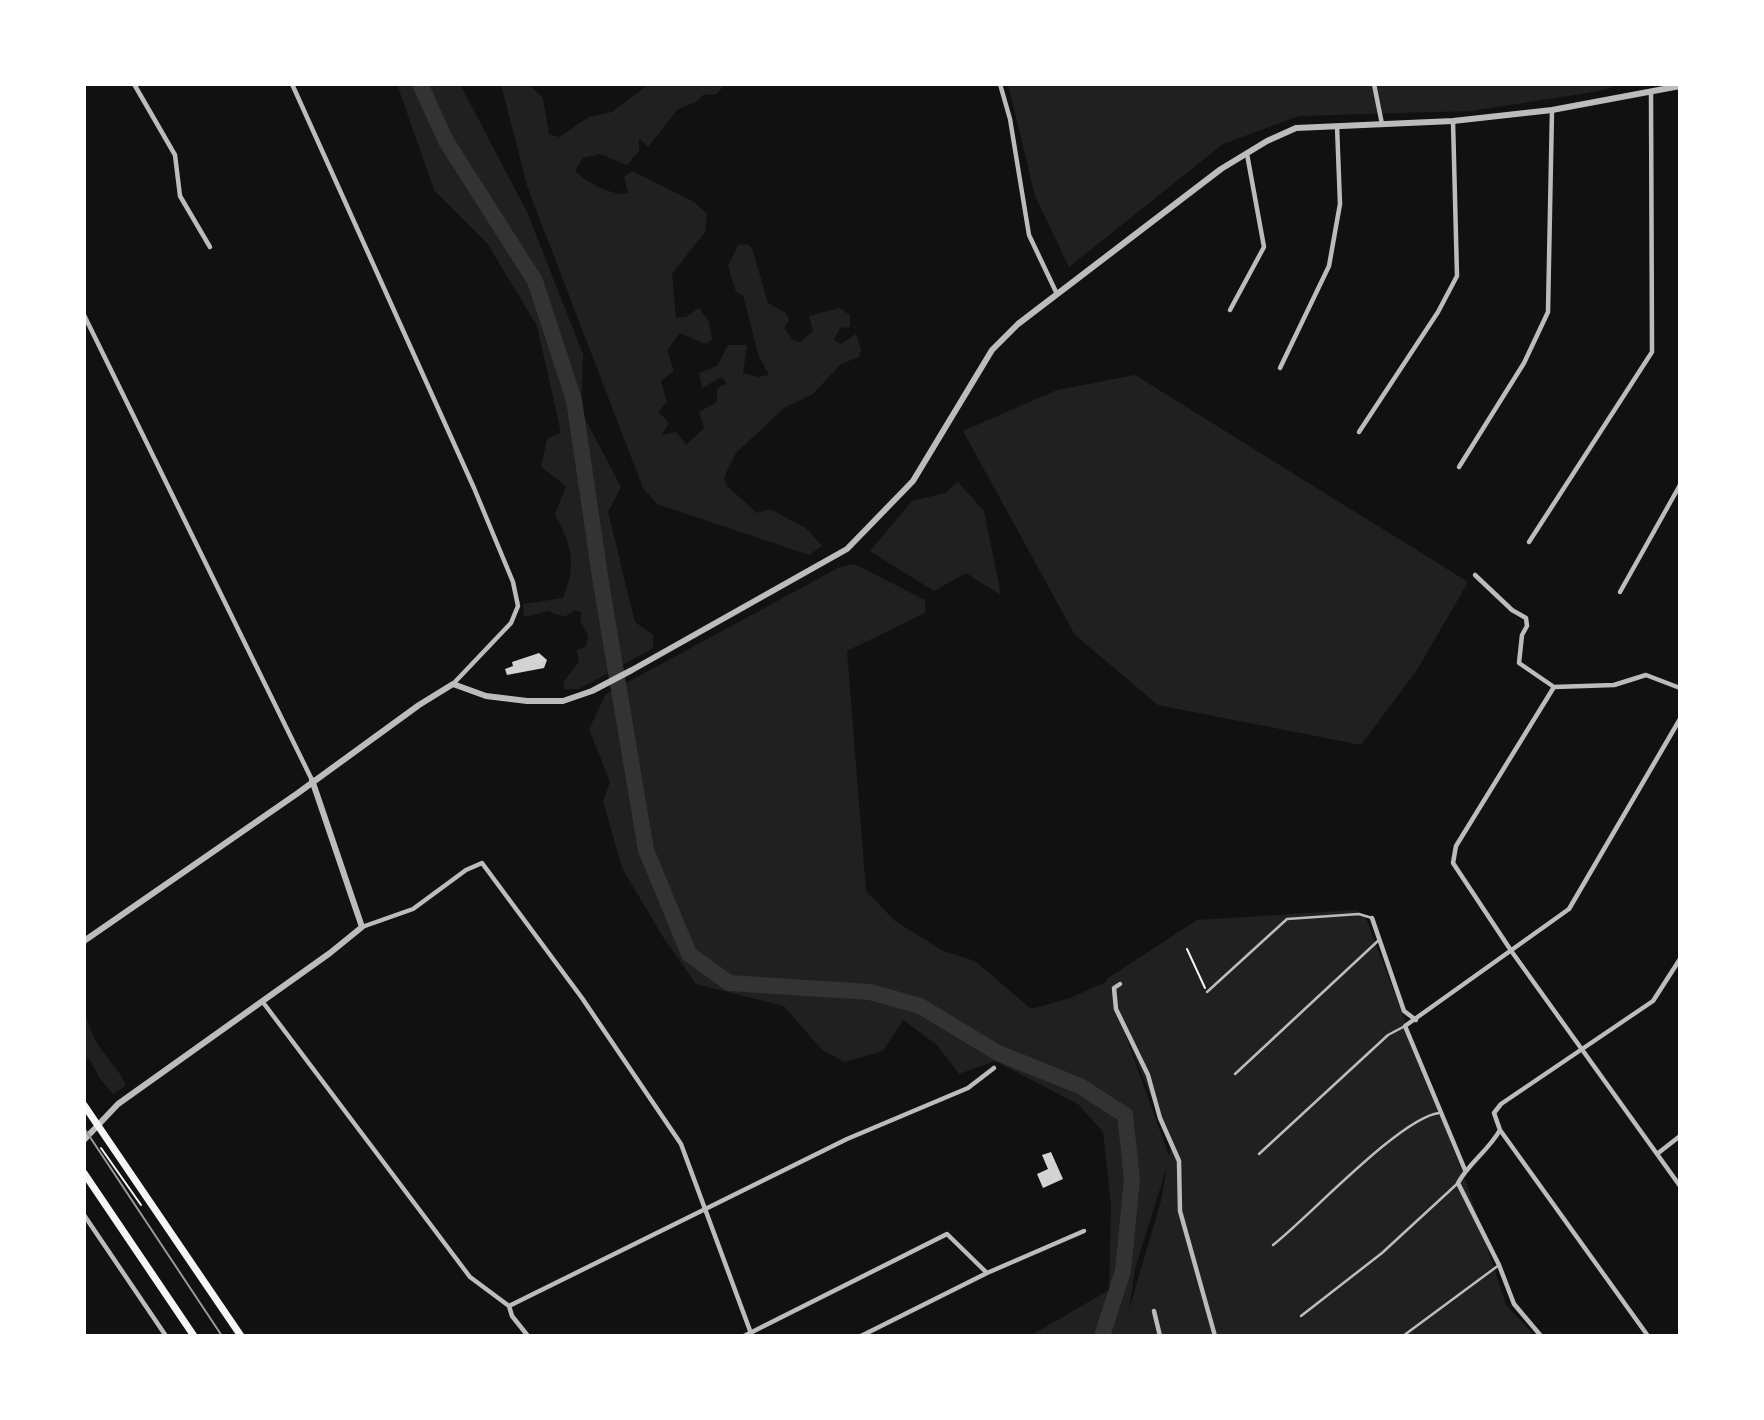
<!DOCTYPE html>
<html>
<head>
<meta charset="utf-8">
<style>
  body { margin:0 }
  #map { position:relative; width:1764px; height:1420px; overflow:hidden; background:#111; font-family:Lora,serif }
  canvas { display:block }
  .frame { position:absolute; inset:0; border:86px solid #fff; pointer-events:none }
</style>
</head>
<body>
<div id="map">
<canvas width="1764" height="1420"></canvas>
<div class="frame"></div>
</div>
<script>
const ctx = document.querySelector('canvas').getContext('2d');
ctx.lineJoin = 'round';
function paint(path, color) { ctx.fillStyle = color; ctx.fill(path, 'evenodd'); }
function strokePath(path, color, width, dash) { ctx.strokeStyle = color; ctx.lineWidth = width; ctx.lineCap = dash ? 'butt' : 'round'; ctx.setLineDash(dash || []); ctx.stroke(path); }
paint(new Path2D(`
  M 397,84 L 460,84 L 527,212 L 583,354 L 581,411 L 621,487 L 608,512 L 635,622 L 653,635 L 653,648 L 579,689 L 564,689 L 564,681 L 579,662 L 577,650 L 586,646 L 588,636 L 580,621 L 582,613 L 575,610 L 564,617 L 548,611 L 524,617 L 523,604 L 563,598 C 577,562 572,548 555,514 L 566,486 L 541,467 L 547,439 L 561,433 L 537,326 L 487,243 L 434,190 Z
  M 501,84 L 528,84 L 543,98 L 549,134 L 559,137 L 589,117 L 612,112 L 648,85 L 725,84 L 717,94 L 703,95 L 696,102 L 678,109 L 648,147 L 639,138 L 639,151 L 627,165 L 600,154 L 583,158 L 575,171 C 586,182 613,197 628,193 L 624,177 L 632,171 L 694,202 L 707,214 L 705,232 L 672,274 L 676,318 L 686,317 L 699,308 L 709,321 L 712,340 L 705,344 L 680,333 L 667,350 L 674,371 L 661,381 L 667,402 L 658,412 L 669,422 L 662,435 L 676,432 L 686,445 L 704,428 L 699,412 L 717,402 L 717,388 L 727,384 L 722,377 L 702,388 L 699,373 L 717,366 L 728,345 L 747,345 L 743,373 L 758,377 L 769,375 L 758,354 L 743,295 L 736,292 L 728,266 L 738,245 L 747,244 L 752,248 L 768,303 L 786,313 L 789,320 L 784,328 L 794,341 L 800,342 L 813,331 L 809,316 L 839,308 L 850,315 L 850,327 L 840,328 L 834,340 L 841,344 L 856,334 L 861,349 L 859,357 L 841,364 L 813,394 L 784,408 L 736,453 L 724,477 L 727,486 L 757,513 L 770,509 L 806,528 L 822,546 L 809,555 L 657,504 L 643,488 L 527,186 Z
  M 1008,84 L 1622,84 L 1600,91 L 1471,111 L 1299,116 L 1223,144 L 1069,267 L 1035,196 Z
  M 1135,375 L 1468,582 L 1417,670 L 1361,745 L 1158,705 L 1075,635 L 963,431 L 1057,390 Z
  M 958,482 L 984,511 L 1001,595 L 966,573 L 934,591 L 870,551 L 912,501 L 945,493 Z
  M 854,564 L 925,600 L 925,613 L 847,651 L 866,891 L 895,921 L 943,951 L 975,961 L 1031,1009 L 1070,998 L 1106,982 L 1108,978 L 1197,920 L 1356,910 L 1366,918 L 1465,1179 L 1506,1305 L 1535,1336 L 1030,1336 L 1109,1290 L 1111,1204 L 1103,1132 L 1078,1104 L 995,1061 L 959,1074 L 937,1045 L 903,1020 L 883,1051 L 844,1062 L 821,1049 L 784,1006 L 696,984 L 663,937 L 622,868 L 603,801 L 610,782 L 589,729 L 606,694 L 838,568 ZM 1119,1017 L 1171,1147 L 1169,1156 ZM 1167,1166 L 1162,1197 L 1129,1310 L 1135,1269 Z
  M 84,1009 C 88,1024 93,1039 103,1052 C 112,1064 120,1071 126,1086 L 113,1094 L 100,1079 L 89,1058 L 84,1061 Z`), '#202020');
strokePath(new Path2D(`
  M 420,84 L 446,141 L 535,281 L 574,400 L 601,583 L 646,850 L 689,954 L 729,983 L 870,992 L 920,1006 L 998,1053 L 1080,1086 L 1125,1115 L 1132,1179 L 1123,1271 L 1102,1336`), '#333', 16);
paint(new Path2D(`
  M 539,653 L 547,660 L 544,668 L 507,675 L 505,669 L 513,666 L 512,662 Z
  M 1051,1152 L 1063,1179 L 1043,1188 L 1037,1174 L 1048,1169 L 1042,1155 Z`), '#d3d3d3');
strokePath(new Path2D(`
  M 1187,949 L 1205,988
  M 101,1148 L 141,1205`), '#f5f5f5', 2);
strokePath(new Path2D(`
  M 1207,992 L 1287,919 L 1359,914 L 1372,918
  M 1235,1074 L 1380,939
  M 1259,1154 L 1388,1035 L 1405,1026
  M 1273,1245 C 1310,1216 1400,1118 1439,1113
  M 1301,1316 L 1382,1253 L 1458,1183
  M 1403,1336 L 1499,1265`), '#bcbcbc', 2.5);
strokePath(new Path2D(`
  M 134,84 L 175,155 L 180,196 L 210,247
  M 292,84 L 474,488 L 513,582 L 518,606 L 511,623 L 453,684
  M 1000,84 L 1010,119 L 1029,235 L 1057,294
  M 1374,84 L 1382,124
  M 1230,310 L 1264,247 L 1247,154
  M 84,315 L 312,780
  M 1280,368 L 1329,266 L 1340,204 L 1337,126
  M 1359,432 L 1438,312 L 1457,276 L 1453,121
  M 1459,467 L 1524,363 L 1548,312 L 1552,110
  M 1529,542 L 1652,352 L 1651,93
  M 1475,575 L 1512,610 L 1526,618 L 1527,626 L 1522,635 L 1519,663 L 1554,687 L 1614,685 L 1646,675 L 1680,688
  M 1620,592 L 1680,485
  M 1554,687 L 1456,846 L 1453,863 L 1512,952 L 1680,1186
  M 1372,918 L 1404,1011 L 1416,1020
  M 362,927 L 413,909 L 466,870 L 482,863 L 582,998 L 681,1144 L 752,1336
  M 1120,984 L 1114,988 L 1116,1009 L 1148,1075 L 1160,1118 L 1179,1161 L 1180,1211 L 1215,1336
  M 262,1001 L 470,1277 L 509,1306 L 512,1316 L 528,1336
  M 1500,1130 C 1488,1151 1469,1163 1458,1183 L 1499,1265 L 1514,1304 L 1541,1336
  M 1657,1154 L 1680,1136
  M 1465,1170 L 1405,1026 L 1569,909 L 1680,719
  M 84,1215 L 166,1336
  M 509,1306 L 847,1139 L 968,1088 L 994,1068
  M 1154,1311 L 1160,1336
  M 744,1336 L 947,1234 L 987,1273
  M 861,1336 L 987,1273 L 1084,1231
  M 1648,1336 L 1500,1130 L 1494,1113 L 1501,1104 L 1653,1001 L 1680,959`), '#bcbcbc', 4.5);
strokePath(new Path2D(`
  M 84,941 L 298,793 L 419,705 L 453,684 L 486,696 L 527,701 L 563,701 L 592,691 L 632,670 L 847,549 L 913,481 L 992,350 L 1018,324 L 1221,169 L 1267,141 L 1296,128 L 1453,121 L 1552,110 L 1680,86
  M 84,1140 L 118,1104 L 330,953 L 362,927 L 312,780`), '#bcbcbc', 6);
strokePath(new Path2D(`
  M 84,1105 L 241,1336
  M 84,1173 L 194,1336`), '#f5f5f5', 7);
strokePath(new Path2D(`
  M 84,1128 L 222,1336`), '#9a9a9a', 2);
</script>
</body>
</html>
